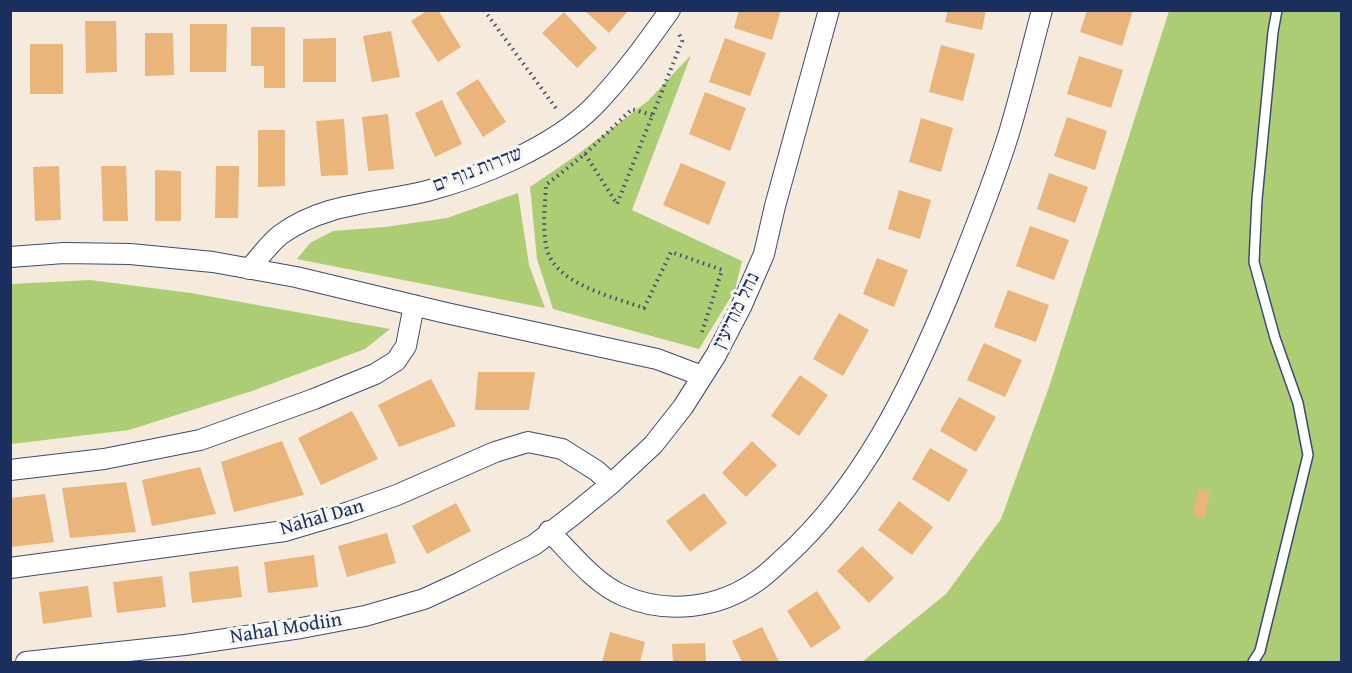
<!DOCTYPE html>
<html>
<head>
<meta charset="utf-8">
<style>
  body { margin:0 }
  #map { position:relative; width:1352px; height:673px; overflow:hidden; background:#f5eadb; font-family:"Gentium Book Plus",serif }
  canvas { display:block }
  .frame { position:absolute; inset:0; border:12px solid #1b2f5e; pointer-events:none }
</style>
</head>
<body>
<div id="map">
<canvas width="1352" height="673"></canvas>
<div class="frame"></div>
</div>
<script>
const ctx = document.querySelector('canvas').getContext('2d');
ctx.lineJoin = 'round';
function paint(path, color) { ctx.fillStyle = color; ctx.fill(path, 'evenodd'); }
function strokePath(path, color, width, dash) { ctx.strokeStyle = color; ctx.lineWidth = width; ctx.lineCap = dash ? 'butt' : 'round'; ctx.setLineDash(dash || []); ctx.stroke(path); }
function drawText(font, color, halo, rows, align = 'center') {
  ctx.font = font + ' "Gentium Book Plus","Frank Ruhl Libre",serif'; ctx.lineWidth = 6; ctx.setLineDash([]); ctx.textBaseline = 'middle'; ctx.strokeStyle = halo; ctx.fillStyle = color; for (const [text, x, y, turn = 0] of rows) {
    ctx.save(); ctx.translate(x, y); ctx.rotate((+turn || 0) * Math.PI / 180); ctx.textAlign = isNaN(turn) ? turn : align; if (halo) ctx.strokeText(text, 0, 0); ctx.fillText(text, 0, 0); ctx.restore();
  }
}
paint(new Path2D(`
  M 1169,11 L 1341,11 L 1341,662 L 862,662 L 946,594 L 1001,519 L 1049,387 Z
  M 691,55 L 632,210 L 742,261 L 735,290 L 699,349 L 553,309 L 537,259 L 530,187 L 574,157 L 648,101 Z
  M 518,193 L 529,265 L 545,308 L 297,259 L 310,243 L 333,231 L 385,227 L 447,218 Z
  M 90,280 L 191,293 L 390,329 L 365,349 L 252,391 L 129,430 L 11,444 L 11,284 Z`), '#adcd75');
paint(new Path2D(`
  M 428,10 L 438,10 L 461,47 L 438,62 L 411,21 Z
  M 584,10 L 629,10 L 609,33 Z
  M 739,10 L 781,10 L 772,40 L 734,28 Z
  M 948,10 L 986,10 L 982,30 L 945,22 Z
  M 1087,10 L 1133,10 L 1122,46 L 1080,32 Z
  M 564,12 L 597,48 L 577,68 L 542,33 Z
  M 85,21 L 116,21 L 117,72 L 86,73 Z
  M 190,24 L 227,24 L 226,72 L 190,72 Z
  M 251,27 L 285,27 L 285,88 L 264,88 L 264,66 L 251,66 Z
  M 391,31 L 400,77 L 372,82 L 363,36 Z
  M 145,33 L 173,33 L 174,75 L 145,76 Z
  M 336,38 L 336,82 L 303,82 L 303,39 Z
  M 725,38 L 766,53 L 750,96 L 709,82 Z
  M 30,44 L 63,44 L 63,94 L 30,94 Z
  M 941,45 L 975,54 L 963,101 L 929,92 Z
  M 1079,56 L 1123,70 L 1111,108 L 1067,94 Z
  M 478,79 L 506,122 L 483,137 L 456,93 Z
  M 705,92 L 746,108 L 730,151 L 689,134 Z
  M 442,100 L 462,144 L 435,157 L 415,113 Z
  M 388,114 L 394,169 L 368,171 L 362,117 Z
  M 1067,117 L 1107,131 L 1095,170 L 1054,156 Z
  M 921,118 L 953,128 L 941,172 L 909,162 Z
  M 344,119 L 348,175 L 321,176 L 316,121 Z
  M 258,130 L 285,130 L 285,186 L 258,187 Z
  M 681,163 L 726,182 L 709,225 L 663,205 Z
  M 59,166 L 61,220 L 35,221 L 33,167 Z
  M 101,166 L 126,166 L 128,221 L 103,221 Z
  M 216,166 L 239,166 L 238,218 L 215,218 Z
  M 155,170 L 181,171 L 181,221 L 155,221 Z
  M 1049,173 L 1088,187 L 1075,223 L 1037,209 Z
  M 899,190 L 931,200 L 920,239 L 888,229 Z
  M 1030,226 L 1069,240 L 1054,280 L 1016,266 Z
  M 877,258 L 908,270 L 894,307 L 863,294 Z
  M 1008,290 L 1049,305 L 1036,342 L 994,327 Z
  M 839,313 L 869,330 L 843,376 L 813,359 Z
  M 984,343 L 1022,360 L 1005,397 L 967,380 Z
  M 478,372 L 535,372 L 529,410 L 475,410 Z
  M 800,375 L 828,395 L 799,436 L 771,416 Z
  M 431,379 L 456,426 L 399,447 L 378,405 Z
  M 959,397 L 996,417 L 976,452 L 940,431 Z
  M 352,411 L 378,459 L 321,485 L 298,438 Z
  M 282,441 L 304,495 L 234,512 L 221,462 Z
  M 752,441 L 777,465 L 746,497 L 722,473 Z
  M 930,448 L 968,470 L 949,502 L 912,479 Z
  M 200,467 L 216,514 L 152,526 L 142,480 Z
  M 126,482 L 136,532 L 70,538 L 62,488 Z
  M 1198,489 L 1210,492 L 1205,518 L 1193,516 Z
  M 704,493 L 727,523 L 690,552 L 666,521 Z
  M 45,494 L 54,542 L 10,547 L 10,498 Z
  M 899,501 L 933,527 L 912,555 L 878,530 Z
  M 456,503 L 471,531 L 427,554 L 412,526 Z
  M 387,533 L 396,563 L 347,577 L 338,546 Z
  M 862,546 L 894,578 L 869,603 L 837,571 Z
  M 314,555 L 318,587 L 268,593 L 264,562 Z
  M 238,566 L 242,597 L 192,603 L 189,572 Z
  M 162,576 L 166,607 L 117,613 L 113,582 Z
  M 88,586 L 92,617 L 43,624 L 39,592 Z
  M 817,591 L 841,628 L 811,648 L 787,611 Z
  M 762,627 L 779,662 L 742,662 L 732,641 Z
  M 610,632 L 645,642 L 640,662 L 602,662 Z
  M 705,643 L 706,662 L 673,662 L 672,644 Z`), '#e9b57b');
const lane = new Path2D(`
  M 1253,662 L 1260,651 L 1308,455 L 1298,403 L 1275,338 L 1254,262 L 1257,199 L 1273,32 L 1277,10`);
const street = new Path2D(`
  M 10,257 L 64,253 L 130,254 L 213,262 L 296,277 L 446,313 L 657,359 L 702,376
  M 249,269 C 259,258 269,244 280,235 C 325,202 375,204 427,191 C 481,177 554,146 593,107 C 622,77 646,44 670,10
  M 10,470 L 104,459 L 200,440 L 314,399 L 375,374 L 396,361 L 406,346 L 414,305
  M 549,531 C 572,554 594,583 624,596 C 668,615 719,608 757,581 C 767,574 776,565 785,557 C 862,487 910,389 949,294 C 970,241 992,188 1009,133 C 1021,93 1031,51 1042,10
  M 10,568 L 285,531 L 349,512 L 397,495 L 495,452 L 528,442 L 562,449 L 597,471 L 611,484
  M 26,662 L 185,645 L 301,628 L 365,616 L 424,599 L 461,582 L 534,545 L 573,515 L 611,484 L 653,445 L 683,407 L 716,355 L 741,307 L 764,254 L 775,206 L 829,10`);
strokePath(lane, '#3c4b71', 12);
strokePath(street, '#3c4b71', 22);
strokePath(new Path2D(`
  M 484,10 L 558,111
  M 652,115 L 632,109 L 585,154 L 546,185 C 545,207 542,229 547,250 C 557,285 614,297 644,308 L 671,252 L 722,270 L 702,332 L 704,336
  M 585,154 L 617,204 L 682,41 L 678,31`), '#3c4b71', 4, [1.5, 4.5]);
strokePath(lane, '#fff', 9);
strokePath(street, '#fff', 20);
drawText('20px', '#1b2f5e', '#f6f6f2', [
  ["שדרות נוף ים",478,170,-21],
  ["נחל מודיעין",737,311,-64],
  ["Nahal Dan",322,518,-16],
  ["Nahal Modiin",286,629,-9]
]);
</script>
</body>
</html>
